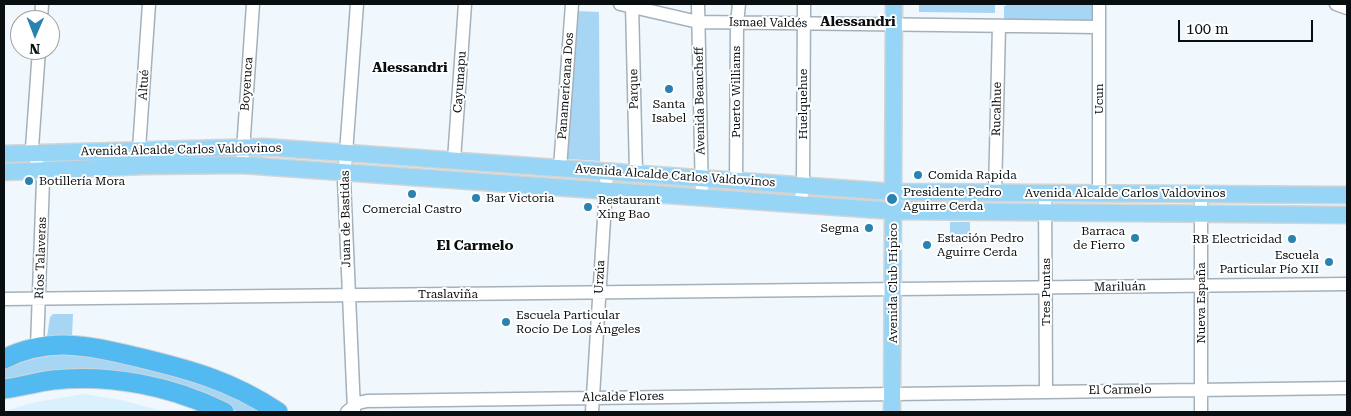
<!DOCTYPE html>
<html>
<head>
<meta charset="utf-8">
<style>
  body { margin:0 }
  #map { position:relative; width:1351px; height:416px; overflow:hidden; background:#f0f8fe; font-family:"Roboto Serif",serif }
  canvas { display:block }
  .frame { position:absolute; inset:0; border:5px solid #090e10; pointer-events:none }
  .north { position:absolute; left:10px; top:10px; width:50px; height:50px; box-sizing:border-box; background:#fff; border:1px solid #9d9f9f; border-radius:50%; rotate:181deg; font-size:14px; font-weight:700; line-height:20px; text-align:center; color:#090e10 }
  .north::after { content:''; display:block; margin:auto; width:18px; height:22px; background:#2982b0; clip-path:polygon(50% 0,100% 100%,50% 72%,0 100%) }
  .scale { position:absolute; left:1178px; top:20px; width:135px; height:22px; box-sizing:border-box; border:2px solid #090e10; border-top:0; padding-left:6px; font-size:15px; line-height:18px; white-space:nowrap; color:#090e10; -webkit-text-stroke:4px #fff; paint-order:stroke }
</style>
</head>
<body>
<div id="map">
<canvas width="1351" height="416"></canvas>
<div class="frame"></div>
<div class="north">N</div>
<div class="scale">100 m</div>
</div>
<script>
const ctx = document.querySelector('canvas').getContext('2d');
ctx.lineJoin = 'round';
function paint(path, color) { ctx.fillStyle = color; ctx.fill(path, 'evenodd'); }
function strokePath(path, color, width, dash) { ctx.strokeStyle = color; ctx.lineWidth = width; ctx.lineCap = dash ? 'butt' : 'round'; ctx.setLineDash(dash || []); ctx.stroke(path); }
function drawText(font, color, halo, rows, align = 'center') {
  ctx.font = font + ' "Roboto Serif",serif'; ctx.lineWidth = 4; ctx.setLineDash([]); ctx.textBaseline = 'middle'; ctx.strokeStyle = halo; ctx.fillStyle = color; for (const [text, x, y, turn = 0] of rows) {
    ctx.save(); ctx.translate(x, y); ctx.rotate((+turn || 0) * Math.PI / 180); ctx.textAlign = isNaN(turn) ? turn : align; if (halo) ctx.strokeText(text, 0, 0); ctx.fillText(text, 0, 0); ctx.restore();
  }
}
paint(new Path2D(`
  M 83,394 L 121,400 L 166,412 L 4,412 L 4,411 L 36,402 Z`), '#dbf0fd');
paint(new Path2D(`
  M 919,4 L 995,4 L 995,13 L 919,12 Z
  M 1006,4 L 1097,4 L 1097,22 L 1004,22 L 1004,6 L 1006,6 Z
  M 577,11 L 599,12 L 600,161 L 567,159 Z
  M 950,222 L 970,222 L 970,235 L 950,234 Z
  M 53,314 L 73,314 L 72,337 L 47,337 L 50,317 Z
  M 70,353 C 137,363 206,379 264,412 L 238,412 L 211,398 L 173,385 L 4,383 L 4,370 C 24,359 47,356 70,353 Z`), '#a6d6f3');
const minor = new Path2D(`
  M 620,4 L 698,22 L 1099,27
  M 632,4 L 636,173
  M 698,4 L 702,198
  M 1336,4 L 1347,8
  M 41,20 L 42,4
  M 141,158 L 139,149 L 149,4
  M 454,160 L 465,4
  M 242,165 L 253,4
  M 560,168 L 572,4
  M 736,181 L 737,23 L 739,4
  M 995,193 L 999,26
  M 1045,193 L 1046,391
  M 1099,193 L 1099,4
  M 1201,194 L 1201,412
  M 801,204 L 803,180 L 804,4
  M 4,299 L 1347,284
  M 37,347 L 43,180 L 32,148 L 39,50
  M 354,410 L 344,180 L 357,4
  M 347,412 L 358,403 L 367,401 L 1347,388
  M 592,412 L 607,171`);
const major = new Path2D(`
  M 4,154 L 264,147 L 893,192 L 1347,195
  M 4,172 L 143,166 L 242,165 L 894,211 L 1347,215
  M 892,412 L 894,4`);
const highway = new Path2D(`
  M 4,359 C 50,336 90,346 137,357 C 191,370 232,381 278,412
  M 4,389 C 20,387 36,382 53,380 C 111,374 172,386 224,412`);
strokePath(minor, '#a4b1ba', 15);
strokePath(major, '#d3d4d4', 19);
strokePath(highway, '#d3d4d4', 21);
strokePath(minor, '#fff', 12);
strokePath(major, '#97d5f7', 16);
strokePath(highway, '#52b9f1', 19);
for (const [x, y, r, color] of [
  [669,89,5,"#2982b0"],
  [918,175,5,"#2982b0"],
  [29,181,5,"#2982b0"],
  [412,194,5,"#2982b0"],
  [476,198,5,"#2982b0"],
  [892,199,6,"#2982b0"],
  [588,207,5,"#2982b0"],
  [869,228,5,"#2982b0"],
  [1135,238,5,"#2982b0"],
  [1292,239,5,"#2982b0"],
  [927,245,5,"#2982b0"],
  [1329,262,5,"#2982b0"],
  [506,322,5,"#2982b0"]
]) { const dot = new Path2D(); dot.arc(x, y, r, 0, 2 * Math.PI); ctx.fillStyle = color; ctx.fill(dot); strokePath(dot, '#fff', 2); }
drawText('12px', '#090e10', '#fff', [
  ["Ismael Valdés",768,23,1],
  ["Cayumapu",460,82,-86],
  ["Boyeruca",247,84,-86],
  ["Altué",144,85,-86],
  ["Panamericana Dos",566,86,-86],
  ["Parque",634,89,-91],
  ["Puerto Williams",736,92,-90],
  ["Ucun",1099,99,-90],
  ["Avenida Beaucheff",700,101,-91],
  ["Huelquehue",803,104,-90],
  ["Rucalhue",997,109,-89],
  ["Avenida Alcalde Carlos Valdovinos",181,150,-1],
  ["Avenida Alcalde Carlos Valdovinos",675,176,4],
  ["Avenida Alcalde Carlos Valdovinos",1125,193],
  ["Juan de Bastidas",346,219,-91],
  ["Ríos Talaveras",41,258,-88],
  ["Urzúa",600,277,-87],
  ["Avenida Club Hípico",893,283,-90],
  ["Mariluán",1120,287,-1],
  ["Tres Puntas",1046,292,-90],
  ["Traslaviña",448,294],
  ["Nueva España",1201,303,-90],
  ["El Carmelo",1120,390,-1],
  ["Alcalde Flores",623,397,-1]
]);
drawText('12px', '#090e10', '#fff', [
  ["Santa",669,104,"center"],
  ["Isabel",669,118,"center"],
  ["Comida Rapida",928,175],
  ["Botillería Mora",39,181],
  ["Presidente Pedro",903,192],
  ["Aguirre Cerda",903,206],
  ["Bar Victoria",486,198],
  ["Restaurant",598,200],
  ["Xing Bao",598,214],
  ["Comercial Castro",412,209,"center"],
  ["Segma",859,228,"right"],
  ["Barraca",1125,231,"right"],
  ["de Fierro",1125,245,"right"],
  ["Estación Pedro",937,238],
  ["Aguirre Cerda",937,252],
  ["RB Electricidad",1282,239,"right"],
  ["Escuela",1319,255,"right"],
  ["Particular Pío XII",1319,269,"right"],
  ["Escuela Particular",516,315],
  ["Rocío De Los Ángeles",516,329]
], 'left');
drawText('bold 14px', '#090e10', '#fff', [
  ["Alessandri",858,22],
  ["Alessandri",410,68],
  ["El Carmelo",475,246]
]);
</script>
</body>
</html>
